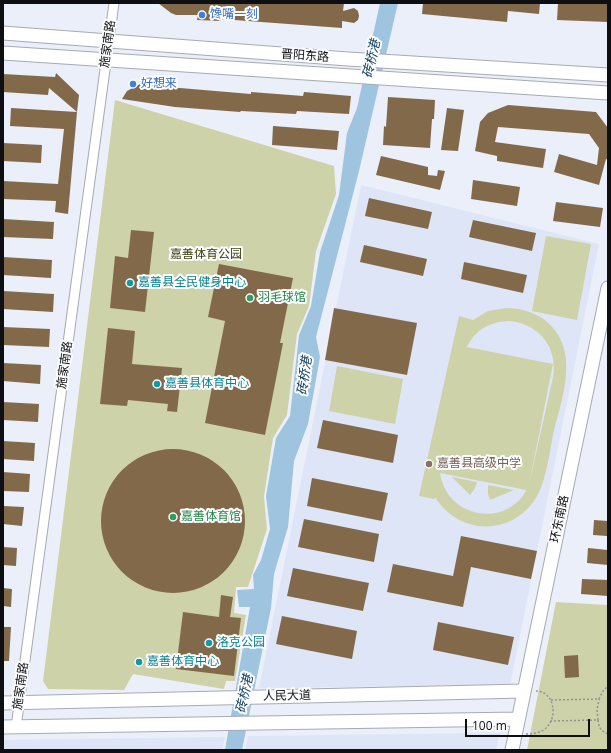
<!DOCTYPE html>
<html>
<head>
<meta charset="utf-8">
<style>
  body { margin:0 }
  #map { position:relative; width:611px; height:753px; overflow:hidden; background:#ebeff9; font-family:"Open Sans",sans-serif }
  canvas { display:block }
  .frame { position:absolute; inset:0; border:4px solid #0e0f12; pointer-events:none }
  .scale { position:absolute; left:465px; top:719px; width:125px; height:18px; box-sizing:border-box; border:2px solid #0e0f12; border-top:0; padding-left:5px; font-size:12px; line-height:14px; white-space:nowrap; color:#0e0f12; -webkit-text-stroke:3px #fbfcfe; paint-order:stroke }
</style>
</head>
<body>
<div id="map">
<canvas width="611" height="753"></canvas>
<div class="frame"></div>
<div class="scale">100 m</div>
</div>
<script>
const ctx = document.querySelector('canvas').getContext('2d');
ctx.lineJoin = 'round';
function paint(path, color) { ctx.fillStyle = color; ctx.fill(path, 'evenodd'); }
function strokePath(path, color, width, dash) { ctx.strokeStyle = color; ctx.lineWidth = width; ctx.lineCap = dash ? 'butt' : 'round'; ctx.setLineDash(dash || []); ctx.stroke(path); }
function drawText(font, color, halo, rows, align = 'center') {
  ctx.font = font + ' "Open Sans","Noto Sans SC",sans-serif'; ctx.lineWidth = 4; ctx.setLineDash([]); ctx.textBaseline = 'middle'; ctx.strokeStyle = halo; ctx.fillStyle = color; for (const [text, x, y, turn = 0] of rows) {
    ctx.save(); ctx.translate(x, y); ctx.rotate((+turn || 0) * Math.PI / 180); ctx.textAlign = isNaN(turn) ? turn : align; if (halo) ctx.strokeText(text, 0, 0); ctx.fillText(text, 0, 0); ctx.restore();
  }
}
paint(new Path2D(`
  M 361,185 L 599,244 L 510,685 L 259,688 Z
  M 500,733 L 496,750 L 245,750 L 248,736 Z
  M 225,737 L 222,750 L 3,750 L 3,740 Z`), '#dee5f6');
paint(new Path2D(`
  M 115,100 L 334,166 L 336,194 L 316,251 L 309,306 L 297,334 L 287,415 L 273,438 L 264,496 L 267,529 L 248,587 L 236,587 L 234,613 L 246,615 L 235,681 L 226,681 L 224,689 L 133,674 L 124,690 L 48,689 L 43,681 Z
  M 546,236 L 591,244 L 577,320 L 532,311 Z
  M 506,308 C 521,308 534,312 546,321 C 581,350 562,398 553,435 C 549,455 546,484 534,501 C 508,537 458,534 435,497 L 434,499 L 419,496 L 459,316 L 473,320 L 488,311 ZM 511,321 C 540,325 558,348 553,377 L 529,485 L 553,364 L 467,347 C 475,329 492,321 511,321 ZM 440,473 L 526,490 L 526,491 C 504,529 446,517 440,473 Z
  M 337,366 L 403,379 L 395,424 L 329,411 Z
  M 452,477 L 477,482 L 475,488 L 470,495 Z
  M 488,485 L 514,490 L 490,500 L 488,494 Z
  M 556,602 L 608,605 L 608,750 L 527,750 Z`), '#ced2a9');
paint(new Path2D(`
  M 380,3 L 398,3 L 359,171 L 316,337 L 320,357 L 308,424 L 294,461 L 288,527 L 274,574 L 271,608 L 242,750 L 225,750 L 250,607 L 239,607 L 237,590 L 254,589 L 253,575 L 261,560 L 270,529 L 266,496 L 276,438 L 290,416 L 299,335 L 311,306 L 320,252 L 339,195 L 347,133 L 357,108 Z`), '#9fc4df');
paint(new Path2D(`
  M 158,3 L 344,3 L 343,11 L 354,8 L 358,11 L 359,16 L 358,20 L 354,23 L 342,21 L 342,28 L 221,19 L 221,21 L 197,20 L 198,15 L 176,15 L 171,13 Z
  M 423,3 L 540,3 L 539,14 L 508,11 L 507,22 L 422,14 Z
  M 558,3 L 608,3 L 608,22 L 557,20 Z
  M 56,73 L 79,95 L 77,112 L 49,88 L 48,95 L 3,92 L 3,74 L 55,77 Z
  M 142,83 L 168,84 L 168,87 L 251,94 L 251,92 L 303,96 L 304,92 L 351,96 L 349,114 L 297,111 L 296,114 L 241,111 L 240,112 L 175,107 L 122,99 L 127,91 Z
  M 388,97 L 435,100 L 434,119 L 432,119 L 430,148 L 383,145 L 384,126 L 386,127 Z
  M 508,105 L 596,112 L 608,128 L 608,160 L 606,159 L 599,185 L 554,172 L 559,154 L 597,165 L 599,148 L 589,134 L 498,127 L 495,142 L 546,149 L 543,168 L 497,161 L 497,156 L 475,151 L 480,122 L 488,113 Z
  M 11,108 L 77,112 L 68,214 L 55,212 L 56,201 L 3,199 L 3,181 L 58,184 L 64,129 L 10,126 Z
  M 447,108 L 464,110 L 458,151 L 441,150 Z
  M 273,126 L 339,131 L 337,150 L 272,145 Z
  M 3,143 L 42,145 L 41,163 L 3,161 Z
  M 381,156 L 428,167 L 428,175 L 437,176 L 438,170 L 445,171 L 440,190 L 376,175 Z
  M 473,180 L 520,187 L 517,206 L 471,199 Z
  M 369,198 L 432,212 L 428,229 L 365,216 Z
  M 556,202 L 603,208 L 600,227 L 553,221 Z
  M 3,219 L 54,222 L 53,239 L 3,237 Z
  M 473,220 L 536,233 L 532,251 L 469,237 Z
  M 131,230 L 154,232 L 145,312 L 110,308 L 115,256 L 128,258 Z
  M 364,245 L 427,259 L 423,276 L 360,262 Z
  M 3,257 L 52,260 L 51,278 L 3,275 Z
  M 464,262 L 527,275 L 523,293 L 461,279 Z
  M 219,264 L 293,278 L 280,343 L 283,343 L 265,435 L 205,423 L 225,321 L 208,317 Z
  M 3,291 L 54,294 L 53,312 L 3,309 Z
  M 334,308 L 417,323 L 407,375 L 325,360 Z
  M 3,327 L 50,329 L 49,347 L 3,345 Z
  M 108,328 L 135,331 L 132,364 L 182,368 L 177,412 L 167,411 L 168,404 L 128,400 L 127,406 L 100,404 Z
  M 3,363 L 41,365 L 40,384 L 3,381 Z
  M 3,402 L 39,404 L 38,422 L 3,420 Z
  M 323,420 L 398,435 L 393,463 L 317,448 Z
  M 3,441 L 35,443 L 34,461 L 3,459 Z
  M101 521a72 72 0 1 1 144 0a72 72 0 1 1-144 0Z
  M 3,472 L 30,474 L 29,492 L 3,491 Z
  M 312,478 L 388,493 L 382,521 L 307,506 Z
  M 3,506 L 24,507 L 22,526 L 3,524 Z
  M 304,519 L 379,534 L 374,562 L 298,547 Z
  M 594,520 L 608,521 L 607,536 L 593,535 Z
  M 461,536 L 537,551 L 531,579 L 471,567 L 463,607 L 387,592 L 393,564 L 453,576 Z
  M 3,547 L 17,548 L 16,566 L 3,565 Z
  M 588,548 L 608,550 L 608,565 L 587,563 Z
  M 293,568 L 369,583 L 363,611 L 287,596 Z
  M 582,579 L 608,580 L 608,596 L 581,594 Z
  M 3,588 L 12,589 L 11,607 L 3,606 Z
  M 221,595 L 233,597 L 230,617 L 241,618 L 234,676 L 176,669 L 183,612 L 219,617 Z
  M 282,616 L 357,631 L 352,659 L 276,644 Z
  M 438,622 L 514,637 L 508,665 L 433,650 Z
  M 3,627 L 11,627 L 9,661 L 3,661 Z
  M 578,655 L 579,677 L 565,678 L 564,656 Z`), '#82694a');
const street = new Path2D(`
  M 16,727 L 114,3`);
const secondary = new Path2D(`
  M 3,33 L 348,59 L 608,75
  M 3,53 L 608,93
  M 3,703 L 524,691
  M 3,727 L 518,719
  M 512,750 L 608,288`);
strokePath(street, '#a6aab3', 11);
strokePath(secondary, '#a6aab3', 15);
strokePath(new Path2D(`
  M 551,700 L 599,699 L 603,691 L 608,686
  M 598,720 L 597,710 L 599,699
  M 550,721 L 598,720 C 599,728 601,731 608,734
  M 526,734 C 533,734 542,733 547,727 C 558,716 554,691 536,691`), '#8f9299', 1.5, [2, 2]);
strokePath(street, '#fff', 9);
strokePath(secondary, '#fff', 13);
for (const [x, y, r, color] of [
  [202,15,4,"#3f7fe0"],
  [133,84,4,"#3f7fe0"],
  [130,283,4,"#0f9aa8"],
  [250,298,4,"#2e9e5b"],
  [157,384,4,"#0f9aa8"],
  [429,464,4,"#8d6e63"],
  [173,517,4,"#2e9e5b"],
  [209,643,4,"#0f9aa8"],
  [139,662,4,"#0f9aa8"]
]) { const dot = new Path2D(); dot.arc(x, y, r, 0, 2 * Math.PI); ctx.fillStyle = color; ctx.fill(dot); strokePath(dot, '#fbfcfe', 1.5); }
drawText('12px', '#366cbe', '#fbfcfe', [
  ["馋嘴一刻",210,15],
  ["好想来",141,84]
], 'left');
drawText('12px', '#0e0f12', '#fbfcfe', [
  ["施家南路",108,44,-82],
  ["晋阳东路",305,56,4],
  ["施家南路",65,365,-82],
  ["环东南路",560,519,-78],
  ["施家南路",21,686,-82],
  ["人民大道",287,696,-1]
]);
drawText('12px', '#3d3f0e', '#fbfcfe', [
  ["嘉善体育公园",206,255]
]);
drawText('12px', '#0d838f', '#fbfcfe', [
  ["嘉善县全民健身中心",138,283],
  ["嘉善县体育中心",165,384],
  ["洛克公园",217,643],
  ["嘉善体育中心",147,662]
], 'left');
drawText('12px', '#27864d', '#fbfcfe', [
  ["羽毛球馆",258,298],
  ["嘉善体育馆",181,517]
], 'left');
drawText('12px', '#785e54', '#fbfcfe', [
  ["嘉善县高级中学",437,464]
], 'left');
drawText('italic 13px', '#14405c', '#fbfcfe', [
  ["砖桥港",372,59,-77],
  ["砖桥港",305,376,-82],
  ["砖桥港",245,694,-78]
]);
</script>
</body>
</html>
